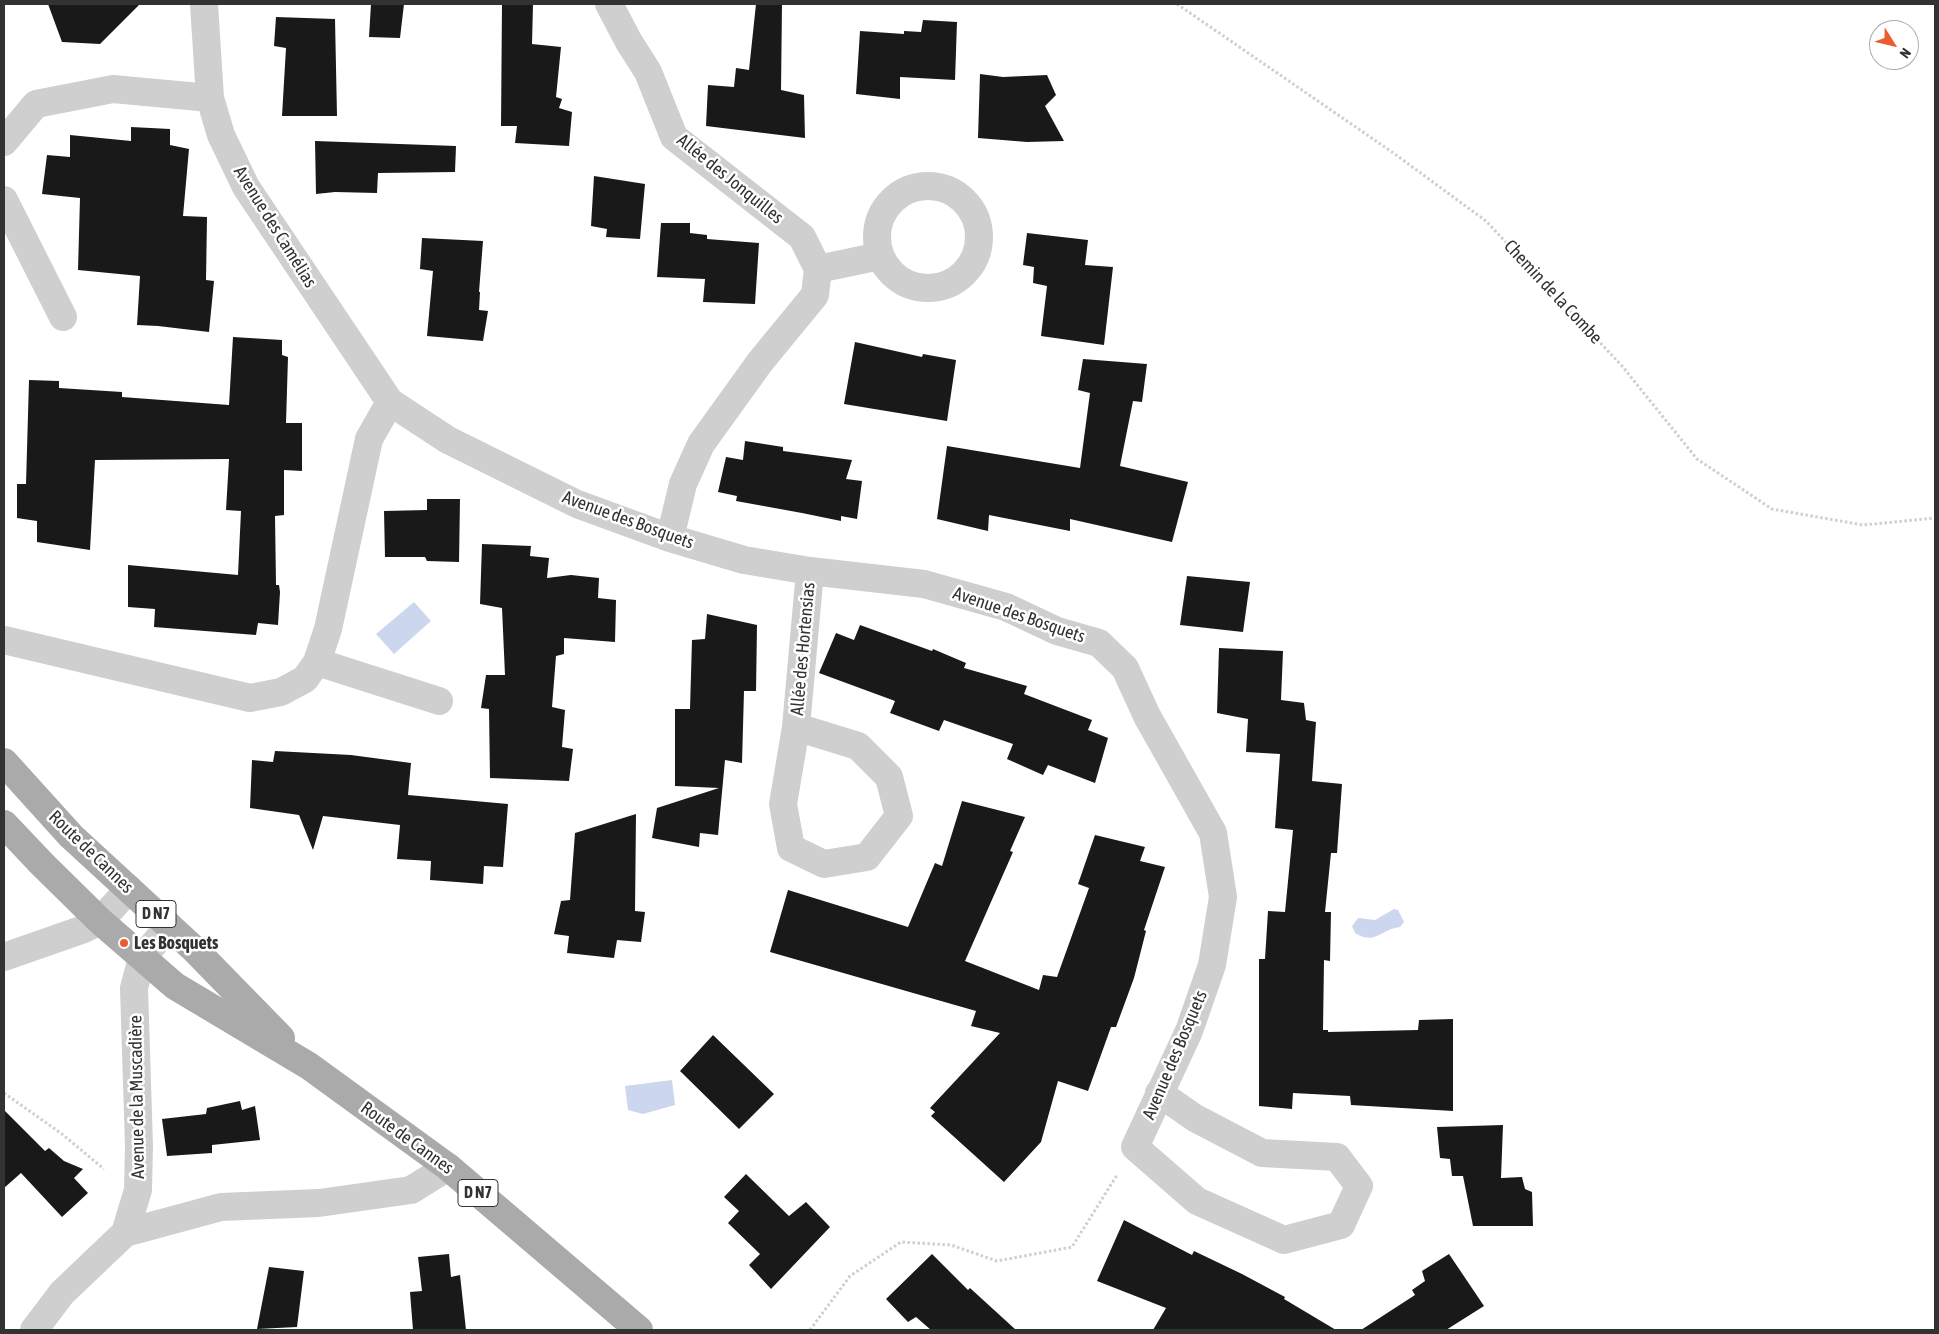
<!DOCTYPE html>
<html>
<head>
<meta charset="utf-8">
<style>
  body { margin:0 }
  #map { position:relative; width:1939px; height:1334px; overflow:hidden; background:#fff; font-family:"Asap Condensed",sans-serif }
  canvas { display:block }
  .frame { position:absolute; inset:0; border:5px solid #323232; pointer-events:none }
  .north { position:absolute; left:1869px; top:20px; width:50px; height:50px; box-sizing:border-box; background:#fff; border:1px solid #adadad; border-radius:50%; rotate:126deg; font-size:14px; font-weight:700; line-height:20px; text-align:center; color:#323232 }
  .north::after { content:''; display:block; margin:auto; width:18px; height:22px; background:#ed5c30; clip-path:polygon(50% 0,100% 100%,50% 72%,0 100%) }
</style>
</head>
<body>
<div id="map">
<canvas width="1939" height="1334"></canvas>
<div class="frame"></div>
<div class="north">N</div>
</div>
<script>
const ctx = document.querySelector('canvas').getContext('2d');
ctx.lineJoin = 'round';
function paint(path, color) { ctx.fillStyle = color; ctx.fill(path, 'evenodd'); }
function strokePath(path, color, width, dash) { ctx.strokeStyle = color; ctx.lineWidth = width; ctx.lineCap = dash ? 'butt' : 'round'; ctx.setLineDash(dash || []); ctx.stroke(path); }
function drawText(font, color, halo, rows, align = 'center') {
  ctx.font = font + ' "Asap Condensed",sans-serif'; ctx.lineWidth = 5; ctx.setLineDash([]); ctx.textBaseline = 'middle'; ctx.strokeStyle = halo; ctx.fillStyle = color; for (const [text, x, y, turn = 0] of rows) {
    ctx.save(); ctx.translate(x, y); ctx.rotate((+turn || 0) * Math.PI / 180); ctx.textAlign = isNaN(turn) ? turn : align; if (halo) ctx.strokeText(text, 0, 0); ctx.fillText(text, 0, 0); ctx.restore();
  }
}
paint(new Path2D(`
  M 414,602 L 431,621 L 394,654 L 376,634 Z
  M 1394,909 L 1398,910 L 1404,922 L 1400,927 C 1380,929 1376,946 1355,933 L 1352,926 L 1358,918 L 1375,920 Z
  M 672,1080 L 675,1105 L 643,1114 L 628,1110 L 625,1086 Z`), '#ccd7ef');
paint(new Path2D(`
  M 48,4 L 140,4 L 100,44 L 62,42 Z
  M 371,4 L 404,4 L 400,38 L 369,37 Z
  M 502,4 L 533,4 L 532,44 L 561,47 L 556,97 L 562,99 L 559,108 L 572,112 L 569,146 L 515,143 L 517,126 L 501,126 Z
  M 756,4 L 782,4 L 781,90 L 804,95 L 805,138 L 706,126 L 708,85 L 734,87 L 736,68 L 749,70 Z
  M 276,17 L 335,19 L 337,116 L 282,116 L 286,48 L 274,46 Z
  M 923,20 L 957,22 L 955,80 L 900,77 L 900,99 L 856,94 L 860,31 L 904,34 L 904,31 L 921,32 Z
  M 980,74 L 1003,77 L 1047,75 L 1056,95 L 1045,106 L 1064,141 L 1027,142 L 978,138 Z
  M 131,127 L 170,129 L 170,145 L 189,149 L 183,216 L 207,217 L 206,280 L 214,281 L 209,332 L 158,326 L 137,325 L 140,276 L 78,270 L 80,198 L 42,194 L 47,155 L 70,157 L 70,135 L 131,141 Z
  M 315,141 L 456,146 L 455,172 L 378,173 L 377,193 L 335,192 L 316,194 Z
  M 594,176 L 645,184 L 640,239 L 606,237 L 607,229 L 591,226 Z
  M 661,223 L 690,223 L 690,233 L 707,235 L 707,239 L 759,243 L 755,304 L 703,302 L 705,279 L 657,277 Z
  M 1027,233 L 1088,240 L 1085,265 L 1113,267 L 1104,345 L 1041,336 L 1047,286 L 1033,283 L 1034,267 L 1023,265 Z
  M 422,238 L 483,241 L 479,292 L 480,292 L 479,310 L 488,311 L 483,341 L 427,336 L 433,271 L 420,269 Z
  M 233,337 L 282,340 L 282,355 L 288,357 L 286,423 L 302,423 L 302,471 L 284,470 L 284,515 L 275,516 L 276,585 L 279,585 L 280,592 L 278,625 L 258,623 L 256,635 L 154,627 L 155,609 L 128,607 L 128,565 L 238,575 L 241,511 L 226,510 L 229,459 L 95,460 L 90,550 L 37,542 L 37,521 L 17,518 L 17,484 L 26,484 L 29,380 L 59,381 L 59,388 L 122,392 L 122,397 L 229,405 Z
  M 855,342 L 922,357 L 923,354 L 956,360 L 947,421 L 844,404 Z
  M 1083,359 L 1147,364 L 1142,402 L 1133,401 L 1120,466 L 1188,482 L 1172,542 L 1070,519 L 1070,531 L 989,515 L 988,531 L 937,519 L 947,446 L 1080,468 L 1090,393 L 1078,390 Z
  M 745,441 L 783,447 L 783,451 L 852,460 L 846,479 L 862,481 L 857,519 L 841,516 L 841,521 L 802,513 L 736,501 L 737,496 L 718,492 L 726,457 L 743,460 Z
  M 427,499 L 460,499 L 459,562 L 427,561 L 425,557 L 385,557 L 384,511 L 427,510 Z
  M 482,544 L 531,546 L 530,556 L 549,558 L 547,578 L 571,575 L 599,578 L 598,598 L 616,600 L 615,642 L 564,638 L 564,654 L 556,656 L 552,707 L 565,710 L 562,747 L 573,749 L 569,781 L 490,778 L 489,709 L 481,708 L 486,675 L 505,675 L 502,608 L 480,604 Z
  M 1187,576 L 1250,582 L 1243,632 L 1180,625 Z
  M 707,614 L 757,625 L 756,691 L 744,691 L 742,763 L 725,760 L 718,835 L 700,833 L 699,847 L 652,838 L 657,808 L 719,788 L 675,786 L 675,709 L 690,709 L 692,640 L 705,639 Z
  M 860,625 L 932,651 L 933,649 L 966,663 L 964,668 L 1027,686 L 1024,694 L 1092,720 L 1088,730 L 1108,738 L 1095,783 L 1048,765 L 1043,775 L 1007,759 L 1013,744 L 944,720 L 939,731 L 890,713 L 895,701 L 819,673 L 836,633 L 854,640 Z
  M 1219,648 L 1283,651 L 1281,700 L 1304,703 L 1306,720 L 1316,722 L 1312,781 L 1342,784 L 1337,853 L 1331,853 L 1325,912 L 1331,912 L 1330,961 L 1324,960 L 1323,1030 L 1328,1030 L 1328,1032 L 1418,1030 L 1419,1020 L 1453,1019 L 1453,1111 L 1351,1105 L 1350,1096 L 1293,1093 L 1292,1109 L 1259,1106 L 1259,959 L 1265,959 L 1268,911 L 1285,912 L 1293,830 L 1275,828 L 1280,754 L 1246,752 L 1248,719 L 1217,713 Z
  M 275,751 L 351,755 L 411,763 L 408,795 L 508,804 L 503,867 L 484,866 L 483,884 L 430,880 L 431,861 L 397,859 L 400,825 L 323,816 L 313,850 L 299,815 L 250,808 L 252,760 L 273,762 Z
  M 962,801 L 1025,817 L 1010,851 L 1013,852 L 965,961 L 1039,990 L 1043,975 L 1057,977 L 1089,888 L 1078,884 L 1095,835 L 1145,847 L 1140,861 L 1165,867 L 1144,930 L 1146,931 L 1134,978 L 1116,1027 L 1111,1027 L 1088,1091 L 1058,1081 L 1041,1142 L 1004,1182 L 931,1116 L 935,1112 L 930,1108 L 1000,1033 L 971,1026 L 976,1011 L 770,952 L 788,890 L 908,927 L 935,863 L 942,866 Z
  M 636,814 L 635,911 L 645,912 L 641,942 L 617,940 L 614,958 L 567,953 L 569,936 L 554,934 L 561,901 L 570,900 L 575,833 Z
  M 713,1035 L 774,1094 L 739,1129 L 680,1071 Z
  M 240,1101 L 242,1110 L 255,1106 L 260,1140 L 212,1145 L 212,1153 L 167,1156 L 162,1119 L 206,1114 L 207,1108 Z
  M 4,1110 L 45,1151 L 49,1148 L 64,1161 L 83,1169 L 74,1178 L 88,1193 L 62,1217 L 21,1173 L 4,1188 Z
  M 1503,1125 L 1501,1178 L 1522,1177 L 1525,1189 L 1532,1192 L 1533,1226 L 1473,1226 L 1463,1176 L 1452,1176 L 1450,1159 L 1440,1158 L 1437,1127 Z
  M 746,1174 L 789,1216 L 806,1202 L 830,1227 L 771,1289 L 749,1265 L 760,1254 L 728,1223 L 739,1211 L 724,1197 Z
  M 1124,1220 L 1192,1255 L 1194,1251 L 1242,1274 L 1285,1297 L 1284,1299 L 1336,1330 L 1153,1330 L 1166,1308 L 1097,1281 Z
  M 449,1254 L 451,1277 L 460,1275 L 466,1330 L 413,1330 L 410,1292 L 422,1291 L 418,1257 Z
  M 932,1254 L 968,1290 L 970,1288 L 1016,1330 L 931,1330 L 916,1317 L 908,1322 L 886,1299 Z
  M 1449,1254 L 1484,1306 L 1446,1330 L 1361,1330 L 1415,1295 L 1412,1290 L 1425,1281 L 1422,1271 Z
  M 269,1267 L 304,1271 L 297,1327 L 257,1329 Z`), '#191919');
strokePath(new Path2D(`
  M 1177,4 L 1392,152 L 1486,221 L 1622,366 L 1697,459 L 1772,509 L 1863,525 L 1935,518
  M 4,1093 L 62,1134 L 104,1169
  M 810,1330 L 850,1276 L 901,1242 L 951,1245 L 997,1261 L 1072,1247 L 1117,1175`), '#cfcfcf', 3, [2.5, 2.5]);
strokePath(new Path2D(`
  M 204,4 L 210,98 L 221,135 L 246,187 L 390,402 L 448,440 L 577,504 L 670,538 L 744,560 L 810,571 L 924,584 L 1006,607 L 1057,631 L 1099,643 L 1125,668 L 1147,716 L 1213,833 L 1223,897 L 1212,965 L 1189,1031 L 1135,1147 L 1197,1201 L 1284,1240 L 1341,1225 L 1359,1186 L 1337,1157 L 1262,1153 L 1195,1118 L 1159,1093
  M 609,4 L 629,42 L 648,72 L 674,137 L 802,237 L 818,269 L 815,295 L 760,362 L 701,444 L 683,484 L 670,538
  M 4,142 L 36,104 L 113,89 L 210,98
  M877 237a51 51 0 1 1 102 0a51 51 0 1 1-102 0Z
  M 4,200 L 63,317
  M 818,269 L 880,256
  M 4,640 L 250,698 L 281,692 L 305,679 L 317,662 L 328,629 L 369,439 L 390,402
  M 317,662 L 439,701
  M 796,727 L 858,746 L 889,777 L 899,816 L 867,857 L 824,864 L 791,848 L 783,804 L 796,727 L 810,571
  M 4,957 L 84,929 L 100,921 L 129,889
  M 125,1233 L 221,1207 L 319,1203 L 411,1190 L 448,1167
  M 34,1330 L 62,1293 L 125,1233 L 138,1190 L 139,1146 L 134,988 L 142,958 L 169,926`), '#cfcfcf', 28);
strokePath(new Path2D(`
  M 4,762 L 71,836 L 195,950 L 281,1038
  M 4,824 L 42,864 L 100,921 L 175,986 L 309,1066 L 448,1167 L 639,1330`), '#aaa', 28);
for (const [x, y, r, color] of [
  [124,943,5,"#ed5c30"]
]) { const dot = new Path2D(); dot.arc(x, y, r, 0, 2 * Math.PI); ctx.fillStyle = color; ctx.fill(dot); strokePath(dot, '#fff', 2); }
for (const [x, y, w] of [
  [156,914,40],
  [478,1193,40]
]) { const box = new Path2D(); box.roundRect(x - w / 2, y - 13.5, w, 27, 4); ctx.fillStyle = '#fff'; ctx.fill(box); strokePath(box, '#323232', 1); }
drawText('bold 16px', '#323232', null, [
  ["D N7",156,914],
  ["D N7",478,1193]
]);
drawText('18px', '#323232', '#fff', [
  ["Allée des Jonquilles",730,179,39],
  ["Avenue des Camélias",275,227,58],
  ["Chemin de la Combe",1553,292,47],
  ["Avenue des Bosquets",628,520,20],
  ["Avenue des Bosquets",1019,615,19],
  ["Allée des Hortensias",803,649,-85],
  ["Route de Cannes",91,852,44],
  ["Avenue des Bosquets",1175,1055,-67],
  ["Avenue de la Muscadière",137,1097,-91],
  ["Route de Cannes",407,1138,36]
]);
drawText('bold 18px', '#323232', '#fff', [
  ["Les Bosquets",134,943]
], 'left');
</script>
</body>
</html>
